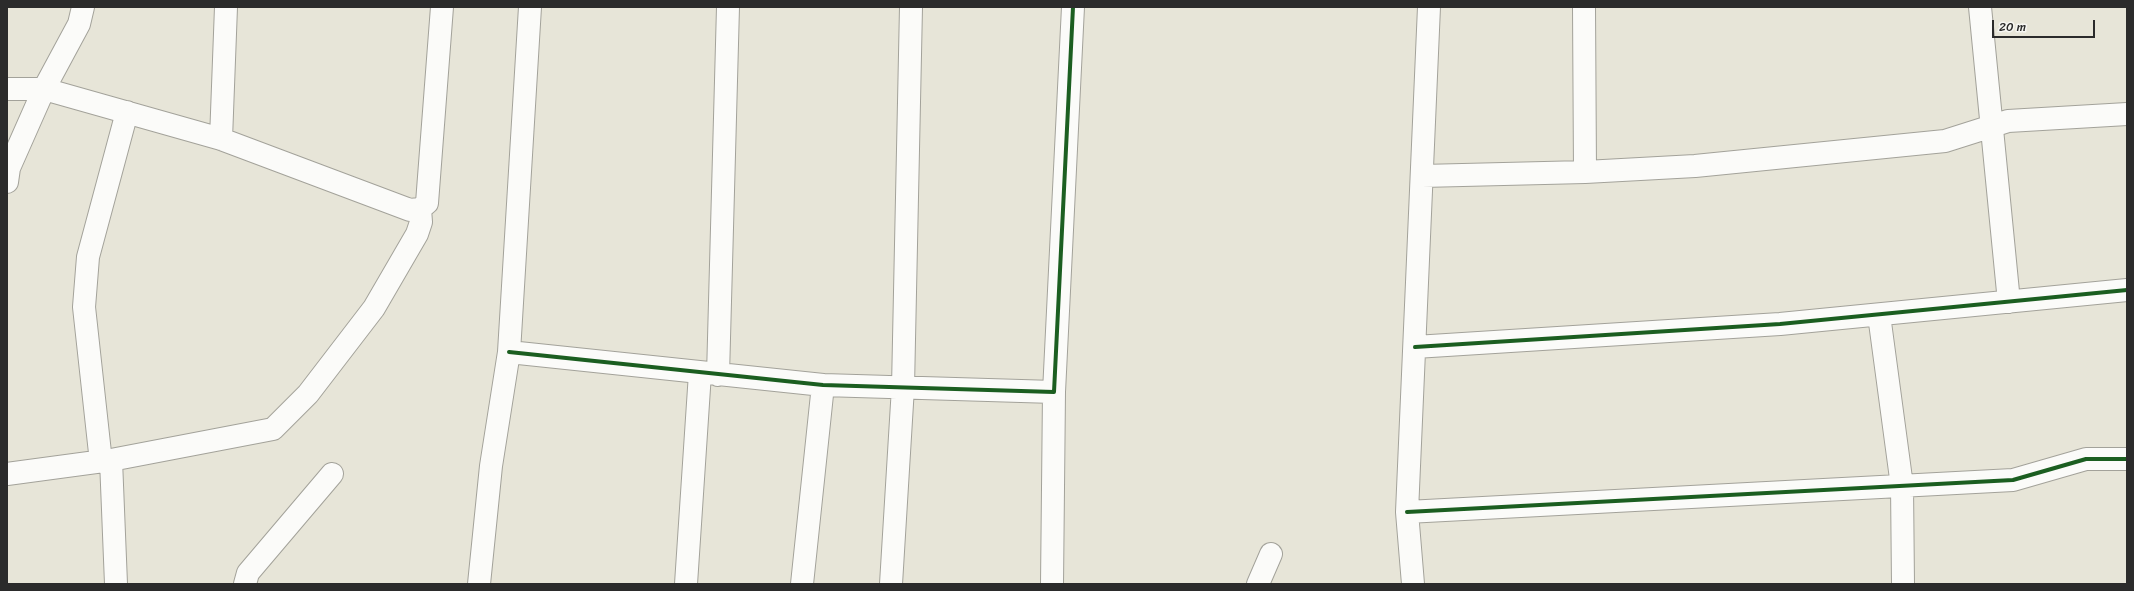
<!DOCTYPE html>
<html>
<head>
<meta charset="utf-8">
<style>
  body { margin:0 }
  #map { position:relative; width:2134px; height:591px; overflow:hidden; background:#e7e5d8; font-family:Sriracha,sans-serif }
  canvas { display:block }
  .frame { position:absolute; inset:0; border:8px solid #2b2b2b; pointer-events:none }
  .scale { position:absolute; left:1992px; top:20px; width:103px; height:18px; box-sizing:border-box; border:2px solid #2b2b2b; border-top:0; padding-left:5px; font-size:12px; line-height:14px; white-space:nowrap; color:#2b2b2b; -webkit-text-stroke:3px #f6f6f2; paint-order:stroke }
</style>
</head>
<body>
<div id="map">
<canvas width="2134" height="591"></canvas>
<div class="frame"></div>
<div class="scale">20 m</div>
</div>
<script>
const ctx = document.querySelector('canvas').getContext('2d');
ctx.lineJoin = 'round';
function strokePath(path, color, width, dash) { ctx.strokeStyle = color; ctx.lineWidth = width; ctx.lineCap = dash ? 'butt' : 'round'; ctx.setLineDash(dash || []); ctx.stroke(path); }
const minor = new Path2D(`
  M 1584,7 L 1585,172
  M 1980,7 L 2009,302
  M 7,89 L 44,89 L 221,139 L 410,210 L 420,209 L 427,203 L 442,7
  M 221,139 L 226,7
  M 1422,176 L 1585,172 L 1695,166 L 1945,141 L 2008,121 L 2127,114
  M 7,182 L 9,168 L 44,89 L 79,24 L 83,7
  M 1879,315 L 1902,486 L 1903,584
  M 1415,347 L 1780,324 L 2127,290
  M 509,352 L 823,385 L 1054,392 L 1073,7
  M 718,375 L 728,7
  M 111,460 L 116,584
  M 101,462 L 84,307 L 88,257 L 127,112
  M 7,474 L 111,460 L 273,429 L 308,394 L 374,308 L 417,234 L 421,222 L 420,209
  M 1407,512 L 2013,480 L 2086,459 L 2127,459
  M 245,584 L 248,573 L 332,474
  M 479,584 L 491,466 L 509,352 L 530,7
  M 686,584 L 700,373
  M 802,584 L 823,385
  M 891,584 L 903,387 L 911,7
  M 1052,584 L 1054,392
  M 1258,584 L 1271,554
  M 1413,584 L 1407,512 L 1429,7`);
strokePath(minor, '#a3a29a', 24);
strokePath(minor, '#fbfbf9', 22);
strokePath(new Path2D(`
  M 1415,347 L 1780,324 L 2127,290
  M 509,352 L 823,385 L 1054,392 L 1073,7
  M 1407,512 L 2013,480 L 2086,459 L 2127,459`), '#1b5e20', 4);
</script>
</body>
</html>
